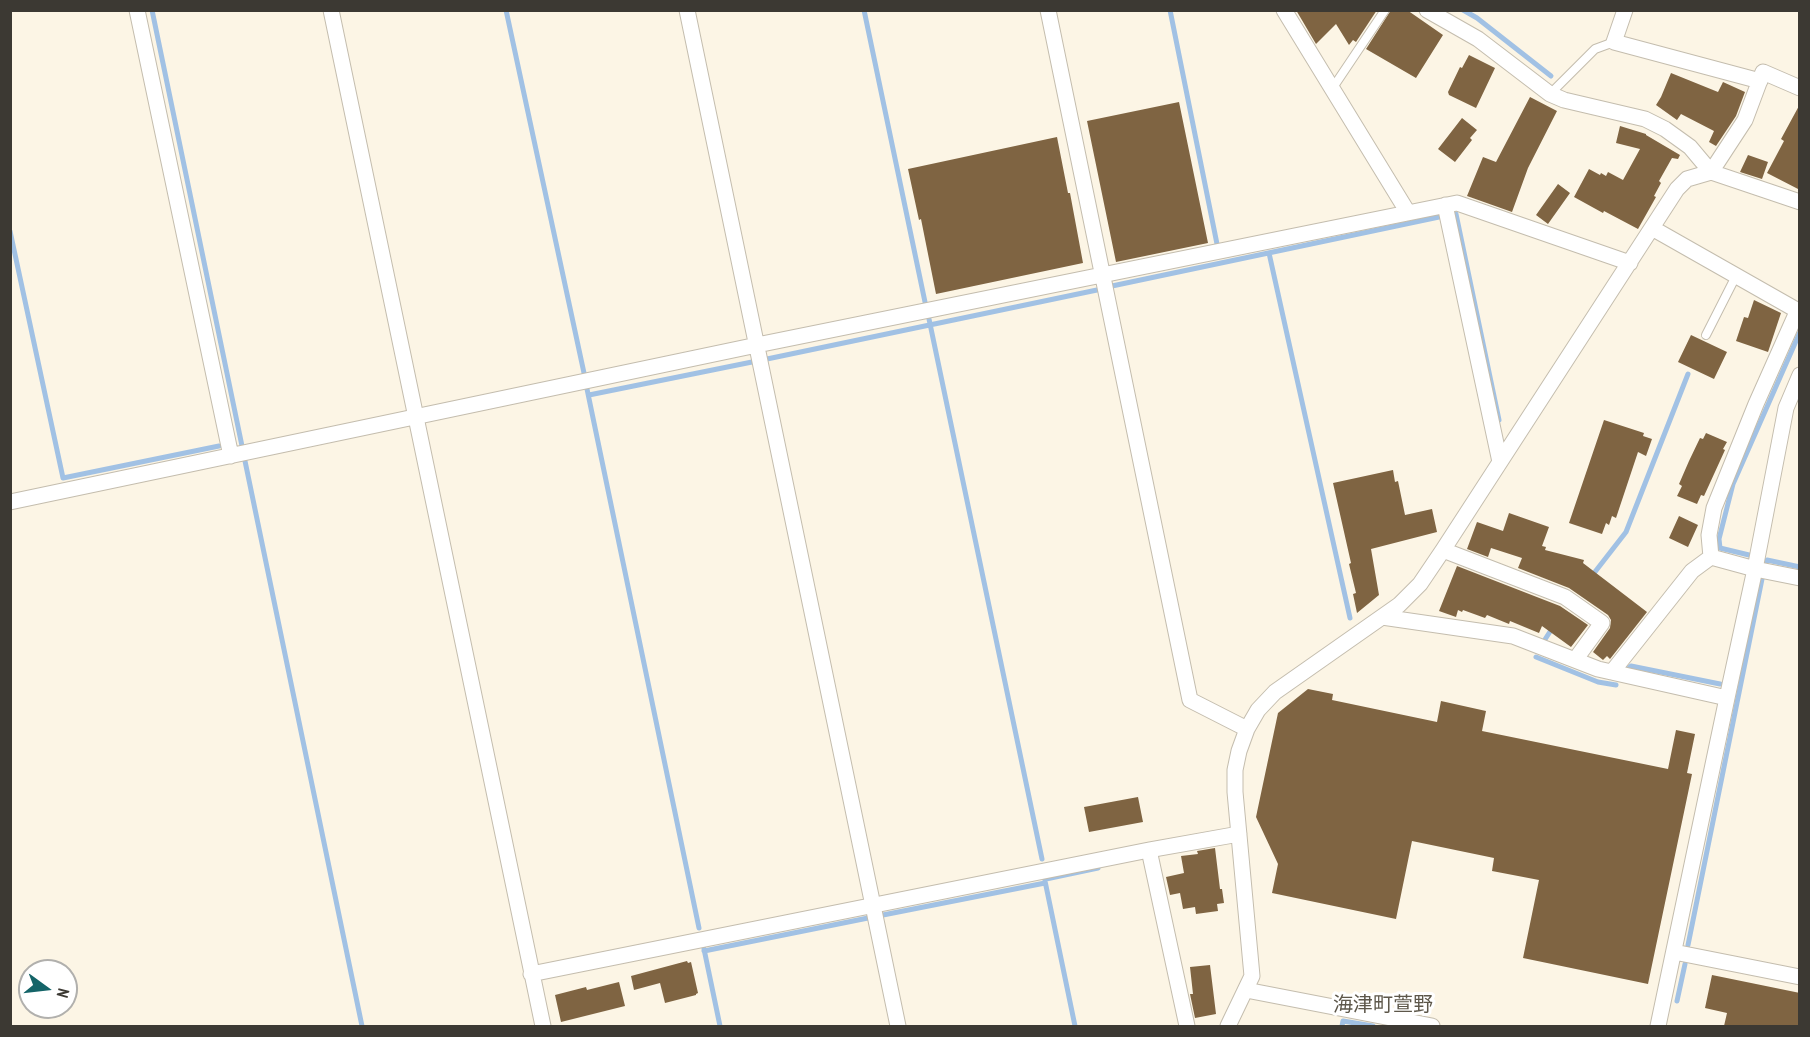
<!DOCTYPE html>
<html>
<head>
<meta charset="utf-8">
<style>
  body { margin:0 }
  #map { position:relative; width:1810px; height:1037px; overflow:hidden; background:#fcf5e5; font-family:"PT Sans Narrow",sans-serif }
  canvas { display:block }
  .frame { position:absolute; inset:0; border:12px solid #3c3933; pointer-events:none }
  .north { position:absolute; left:18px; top:959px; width:60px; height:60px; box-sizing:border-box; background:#fff; border:2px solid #b1b0ad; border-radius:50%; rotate:105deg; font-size:16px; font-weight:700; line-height:24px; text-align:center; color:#3c3933 }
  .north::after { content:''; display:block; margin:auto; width:21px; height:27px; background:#146468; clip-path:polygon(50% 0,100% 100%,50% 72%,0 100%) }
</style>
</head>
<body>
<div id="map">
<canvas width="1810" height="1037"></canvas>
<div class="frame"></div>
<div class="north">N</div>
</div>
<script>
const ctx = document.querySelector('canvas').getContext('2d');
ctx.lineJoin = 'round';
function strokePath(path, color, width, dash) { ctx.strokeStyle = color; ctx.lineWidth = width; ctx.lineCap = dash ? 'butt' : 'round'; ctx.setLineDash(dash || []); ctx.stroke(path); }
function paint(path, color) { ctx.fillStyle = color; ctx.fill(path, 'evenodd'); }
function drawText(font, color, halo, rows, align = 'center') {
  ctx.font = font + ' "PT Sans Narrow","Noto Sans JP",sans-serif'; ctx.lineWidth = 6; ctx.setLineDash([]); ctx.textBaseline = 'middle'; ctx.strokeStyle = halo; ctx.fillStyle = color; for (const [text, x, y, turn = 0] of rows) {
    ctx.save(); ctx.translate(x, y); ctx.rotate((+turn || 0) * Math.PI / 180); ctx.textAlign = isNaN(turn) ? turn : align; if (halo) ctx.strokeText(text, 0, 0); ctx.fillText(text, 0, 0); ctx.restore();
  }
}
strokePath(new Path2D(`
  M 152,10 L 242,446
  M 506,10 L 584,373
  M 864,10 L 925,302
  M 1170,10 L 1217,244
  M 1463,10 L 1477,18 L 1551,76
  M 1456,214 L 1499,420
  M 10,231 L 63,478 L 219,446
  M 1269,253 L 1350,618
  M 1112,286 L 1439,217
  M 929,319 L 1042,859
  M 767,359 L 1097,290
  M 587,389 L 699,928
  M 589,395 L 752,362
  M 245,461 L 362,1026
  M 1749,555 L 1720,548 L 1719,539 L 1733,484 L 1800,332
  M 1765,565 L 1767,560 L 1800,567
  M 1591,577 L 1626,532 L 1688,374
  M 1544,641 L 1553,627
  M 1536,657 L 1598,682 L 1616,685
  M 1629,668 L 1631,666 L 1720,684
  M 1046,879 L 1098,868
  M 1045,881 L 1075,1026
  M 883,915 L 1045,883
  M 1688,945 L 1762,579
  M 704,949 L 720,1026
  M 704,951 L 868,918
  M 1677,1001 L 1685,964
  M 1342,1026 L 1343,1021 L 1373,1026`), '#a1c1e4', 5);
paint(new Path2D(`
  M 1296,10 L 1377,10 L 1356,42 L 1353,40 L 1349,45 L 1336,24 L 1316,44 Z
  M 1391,10 L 1407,10 L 1443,35 L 1416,78 L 1366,49 Z
  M 1469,55 L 1495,68 L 1476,108 L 1449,95 L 1448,92 L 1460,67 L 1462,68 Z
  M 1671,73 L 1718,92 L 1723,82 L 1745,92 L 1736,116 L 1716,146 L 1709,142 L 1714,131 L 1681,114 L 1677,120 L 1656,105 L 1661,97 Z
  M 1530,97 L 1557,111 L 1528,168 L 1512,212 L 1467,196 L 1483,157 L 1496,162 Z
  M 1179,102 L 1208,243 L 1116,262 L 1087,121 Z
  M 1800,104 L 1800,190 L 1767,173 L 1784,141 L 1781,139 Z
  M 1462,118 L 1477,130 L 1470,138 L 1472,140 L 1455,162 L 1438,149 Z
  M 1620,126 L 1646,134 L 1646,135 L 1680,155 L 1678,159 L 1672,158 L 1659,181 L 1661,183 L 1654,196 L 1656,197 L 1638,229 L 1604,211 L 1603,213 L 1574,197 L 1589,169 L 1600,175 L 1601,173 L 1606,176 L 1608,172 L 1623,180 L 1640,149 L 1616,143 Z
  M 1057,137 L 1068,193 L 1070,193 L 1083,263 L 936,294 L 921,219 L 919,220 L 908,169 Z
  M 1748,155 L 1768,162 L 1762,179 L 1740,172 Z
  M 1558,184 L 1570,193 L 1548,224 L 1536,215 Z
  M 1754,300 L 1781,313 L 1768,352 L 1736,341 L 1744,317 L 1748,318 Z
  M 1691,335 L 1727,352 L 1714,379 L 1678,362 Z
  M 1604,420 L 1644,433 L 1643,436 L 1652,439 L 1646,456 L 1638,452 L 1616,518 L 1612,516 L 1609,525 L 1606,523 L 1602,534 L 1569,523 Z
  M 1706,433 L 1727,442 L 1723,449 L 1725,450 L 1704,496 L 1701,495 L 1697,504 L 1677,496 L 1682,486 L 1679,484 L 1689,461 L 1700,438 L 1703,439 Z
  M 1393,470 L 1395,482 L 1398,481 L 1405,515 L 1432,509 L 1437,532 L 1371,549 L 1379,595 L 1357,613 L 1353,594 L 1356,593 L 1349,564 L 1351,563 L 1333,483 Z
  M 1509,513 L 1549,527 L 1542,546 L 1546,547 L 1545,550 L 1584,560 L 1583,563 L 1647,612 L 1610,659 L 1607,656 L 1603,660 L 1593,652 L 1610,628 L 1611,620 L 1608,615 L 1569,588 L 1518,568 L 1522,558 L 1491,548 L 1488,557 L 1467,549 L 1477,522 L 1503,531 Z
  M 1679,516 L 1698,525 L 1688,547 L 1669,538 Z
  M 1457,566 L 1560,606 L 1588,625 L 1571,647 L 1542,626 L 1539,633 L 1510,621 L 1509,624 L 1487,615 L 1485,618 L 1463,610 L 1462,612 L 1458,610 L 1456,617 L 1439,611 Z
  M 1308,689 L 1333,694 L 1332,700 L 1437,722 L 1441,701 L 1486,711 L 1482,731 L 1668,769 L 1676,730 L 1695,734 L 1687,773 L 1692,774 L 1648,984 L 1523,958 L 1539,880 L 1492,871 L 1494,858 L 1412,841 L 1396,919 L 1272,893 L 1278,864 L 1256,817 L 1278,713 Z
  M 1138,797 L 1143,822 L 1089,832 L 1084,807 Z
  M 1215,848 L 1220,889 L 1222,889 L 1224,903 L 1217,904 L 1218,911 L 1196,914 L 1195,907 L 1183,909 L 1180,893 L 1170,895 L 1166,877 L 1184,873 L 1181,856 L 1198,854 L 1197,851 Z
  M 687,961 L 688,963 L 691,962 L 698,993 L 696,994 L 696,995 L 665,1003 L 660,983 L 634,990 L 631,976 Z
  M 1210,965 L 1216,1014 L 1195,1018 L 1190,994 L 1193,994 L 1190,967 Z
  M 1712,975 L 1800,993 L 1800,1026 L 1724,1026 L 1727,1013 L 1705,1008 Z
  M 619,982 L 625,1006 L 561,1022 L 555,995 L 586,987 L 587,990 Z`), '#7f6442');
const service = new Path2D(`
  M 1332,89 L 1385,10
  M 1550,94 L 1595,49 L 1614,42
  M 1706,335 L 1736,276`);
const minor = new Path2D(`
  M 137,10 L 231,456
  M 331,10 L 543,1026
  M 687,10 L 898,1026
  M 1048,10 L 1190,700 L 1247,729
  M 1284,10 L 1407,211
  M 1427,10 L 1478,39 L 1550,94 L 1564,100 L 1645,119 L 1665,129 L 1690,147 L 1711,172
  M 1625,10 L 1614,42 L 1760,81
  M 1711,172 L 1745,120 L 1763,72 L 1800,88
  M 1445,205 L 1500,462
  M 1652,228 L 1800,312
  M 10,502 L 757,345 L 1457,203 L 1630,263
  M 1443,550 L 1565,597 L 1602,623 L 1575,660
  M 1711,557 L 1709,535 L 1714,508 L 1756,404 L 1797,312
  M 1382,617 L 1513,636 L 1598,669 L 1727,698 L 1658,1026
  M 1612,672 L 1692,571 L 1711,557 L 1755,569 L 1786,408 L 1800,375
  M 1727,698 L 1755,569 L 1800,578
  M 1149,850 L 1187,1026
  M 1674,952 L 1800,977
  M 531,974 L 1149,850 L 1239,834
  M 1246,990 L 1432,1026
  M 1228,1026 L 1252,976 L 1235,792 L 1235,770 L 1239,751 L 1247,729 L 1258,710 L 1275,692 L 1399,605 L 1420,584 L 1443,550 L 1677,189 L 1687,179 L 1711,172 L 1800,202`);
strokePath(service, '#c4bdae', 10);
strokePath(minor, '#c4bdae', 17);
strokePath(service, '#fff', 8);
strokePath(minor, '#fff', 15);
drawText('20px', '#5d574a', '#fff', [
  ["海津町萱野",1383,1005]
]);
</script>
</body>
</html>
